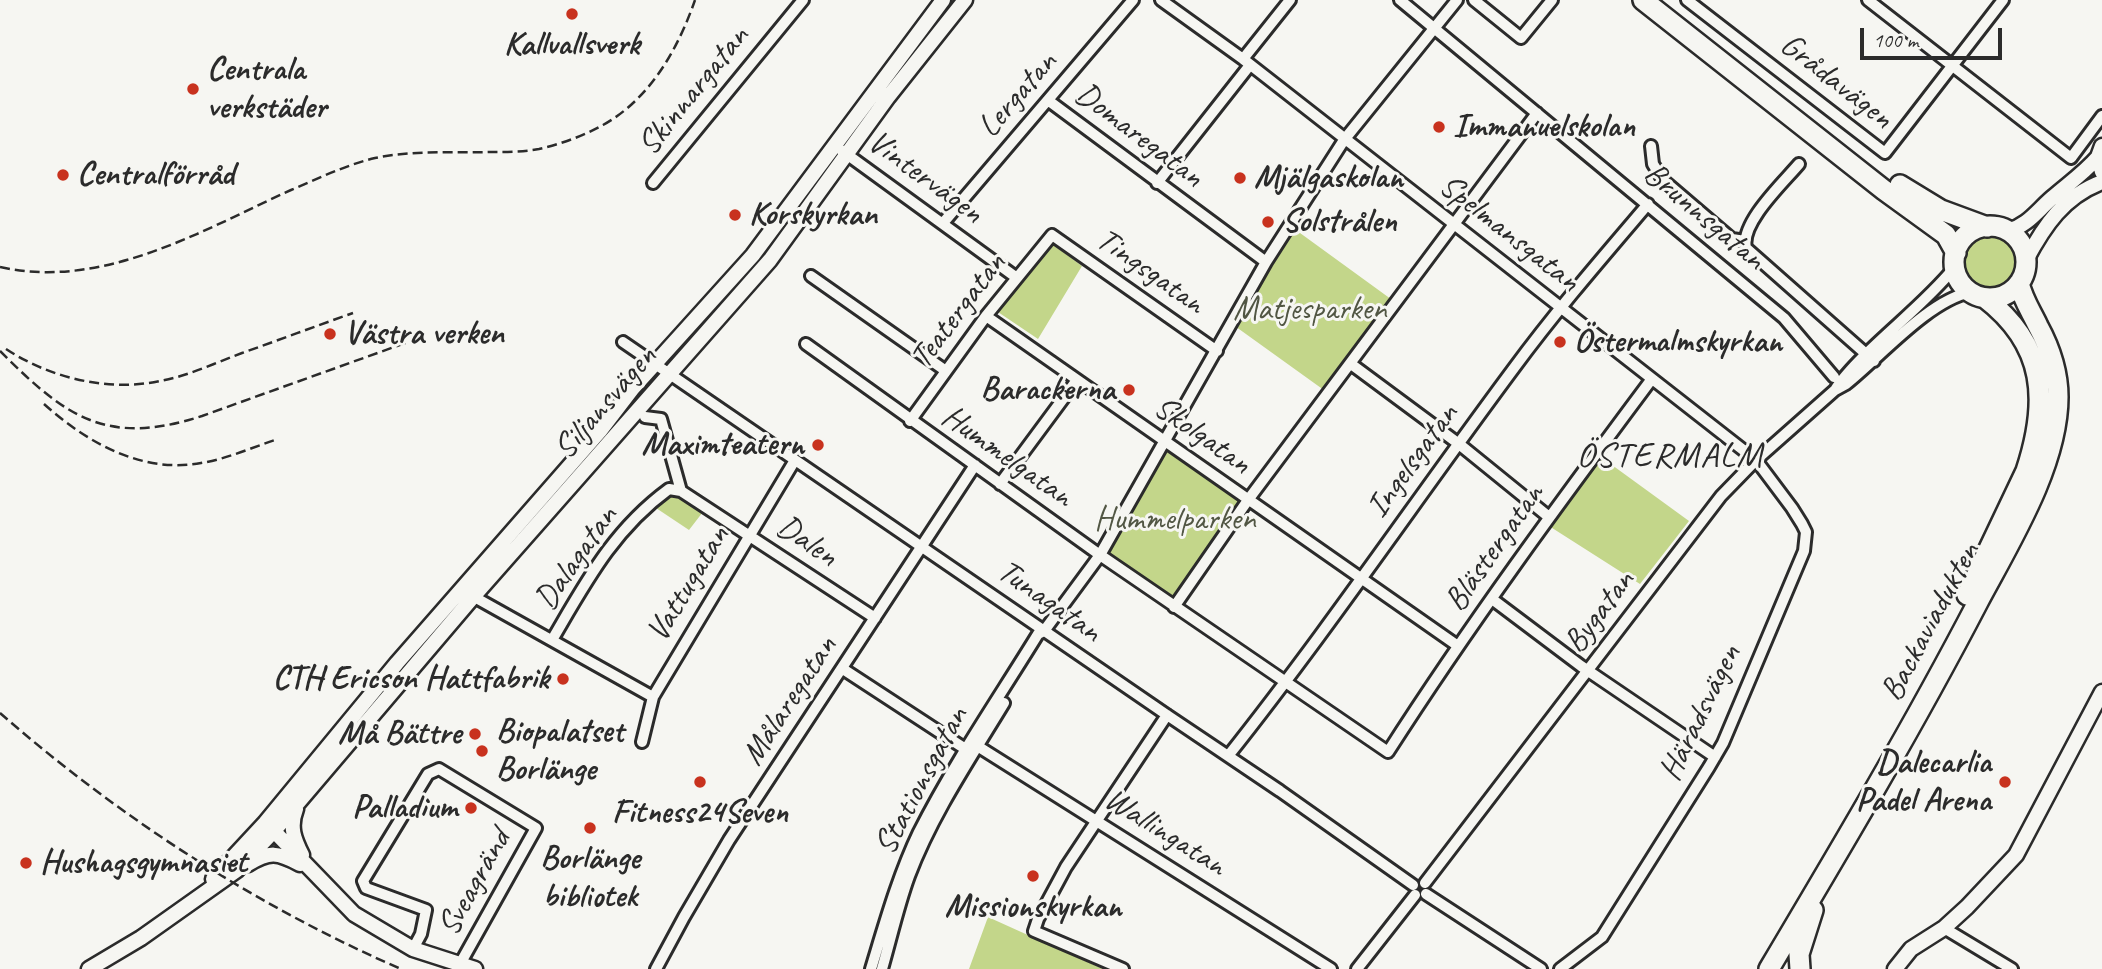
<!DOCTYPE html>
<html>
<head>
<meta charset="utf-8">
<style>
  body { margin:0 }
  #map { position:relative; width:2102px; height:969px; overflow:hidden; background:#f6f6f2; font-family:Caveat,sans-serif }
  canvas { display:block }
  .scale { position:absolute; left:1860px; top:28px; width:142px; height:32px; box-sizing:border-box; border:4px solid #2b2b2b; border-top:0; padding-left:9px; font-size:21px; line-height:24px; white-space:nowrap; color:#2b2b2b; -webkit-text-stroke:5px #f6f6f2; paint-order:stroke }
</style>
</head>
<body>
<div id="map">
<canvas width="2102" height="969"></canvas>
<div class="scale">100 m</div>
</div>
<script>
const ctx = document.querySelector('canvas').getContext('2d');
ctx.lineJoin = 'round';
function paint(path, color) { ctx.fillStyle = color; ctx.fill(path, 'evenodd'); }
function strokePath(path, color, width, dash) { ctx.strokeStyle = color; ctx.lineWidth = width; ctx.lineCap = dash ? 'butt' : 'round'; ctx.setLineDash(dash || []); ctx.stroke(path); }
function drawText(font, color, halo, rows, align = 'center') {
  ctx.font = font + ' Caveat,sans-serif'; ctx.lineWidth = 6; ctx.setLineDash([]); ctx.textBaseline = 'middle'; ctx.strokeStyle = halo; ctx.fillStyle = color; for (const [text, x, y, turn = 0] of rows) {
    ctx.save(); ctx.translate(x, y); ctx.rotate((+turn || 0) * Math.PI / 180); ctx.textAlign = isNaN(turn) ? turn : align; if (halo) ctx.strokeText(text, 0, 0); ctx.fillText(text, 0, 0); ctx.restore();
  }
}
paint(new Path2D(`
  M 1289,225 L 1395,302 L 1328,393 L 1232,324 Z
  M1964 263a26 26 0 1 1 52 0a26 26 0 1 1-52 0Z
  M 1048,241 L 1082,266 L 1038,339 L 995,310 Z
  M 1164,441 L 1248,500 L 1174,607 L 1100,555 Z
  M 1601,457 L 1689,521 L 1640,584 L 1549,526 Z
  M 669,489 L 706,508 L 689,530 L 650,504 Z
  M 988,917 L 1103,969 L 969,969 Z`), '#c3d68a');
const street = new Path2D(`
  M 1161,0 L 1243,59 L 1756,460 L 1792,508 L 1802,524 L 1806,532 L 1804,551 L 1723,743 L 1709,767 L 1602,937 L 1560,969
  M 1400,0 L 1784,318 L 1834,377
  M 1474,0 L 1521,38 L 1552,0
  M 1687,0 L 1885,153 L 2003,0
  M 1868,0 L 2071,158 L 2102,116
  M 1243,59 L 1290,0
  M 1049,101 L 1266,262
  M 1651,146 L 1653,164 L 1663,180 L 1732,239 L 1745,241
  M 841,150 L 1017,278
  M 1799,164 C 1783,183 1740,223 1746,248 L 1874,361
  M 653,183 L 803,0
  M 1157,183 L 1250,65
  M 943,223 L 1133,0
  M 811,276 L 946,371
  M 986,316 L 1458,646
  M 623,342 L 1167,715 L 1280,791 L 1413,885
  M 806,344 L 1100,555 L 1388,752 C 1470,624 1560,502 1651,380
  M 1351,364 L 1459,444 L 1549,517
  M 1835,390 C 1843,377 1853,367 1864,356 C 1894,326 1928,300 1955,267
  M 645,417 L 661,419 L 681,491 L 875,618
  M 910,421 L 986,316 L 1052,235 L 1217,351
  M 1000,484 L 1077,380
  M 469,594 L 653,697
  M 1492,599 L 1581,666 L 1715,757
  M 1174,607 L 1248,500 L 1537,113
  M 552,640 C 586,582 613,530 669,489 L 681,491
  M 843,669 L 970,752
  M 642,742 L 653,697 L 795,460
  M 971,742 L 1331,969
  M 1228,756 C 1328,630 1418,497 1514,368 C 1556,311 1602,258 1648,204
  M 1425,883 L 1721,496 L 1756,460 L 1835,390 L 1846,384 C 1880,357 1929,300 1971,292
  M 1426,894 L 1541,969
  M 1944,928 L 2012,969
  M 413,949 L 421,934 L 426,910 L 366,888 L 363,881 L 428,774 L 439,769 L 536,828 L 460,964
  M 656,969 L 684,917 L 729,840 L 975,465
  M 871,969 C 885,923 898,876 919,832 C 954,763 998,699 1038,634 L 1044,631 L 1100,555 L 1266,262 L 1344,140 L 1457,0
  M 882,969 C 891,938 898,906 909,876 C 932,815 970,759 1004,703
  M 1123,969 L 1034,931 L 1038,919 L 1066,867 L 1167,715
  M 1357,969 L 1415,895`);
const secondary = new Path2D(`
  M 2102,146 L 2098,157 L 2102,172
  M 2008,231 C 2028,225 2036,212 2052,198 C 2068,184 2084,173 2098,157
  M 2026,260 C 2044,226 2064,196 2102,182
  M 296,809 C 289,827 294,839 302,855
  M 269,826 L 354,914 L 413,949 L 475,969
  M 248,864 C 270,851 277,852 300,864
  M 213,879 L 265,823 L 397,663 L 600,431 L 633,388 L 753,255 L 943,0
  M 89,969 L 141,938 L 237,870 L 274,831 L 473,597 L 770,260 L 888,97 L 965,0
  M 1895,969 L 1911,949 L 1944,928 L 1967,907 L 2016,855 L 2102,692`);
const highway = new Path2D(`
  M 1643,0 L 1884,190 L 1946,235 L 1956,253
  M 1900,185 L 1941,210 L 1987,227
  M1954 262a36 36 0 1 1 72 0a36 36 0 1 1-72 0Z
  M 1967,595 L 2026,471 C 2049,401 2046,345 1985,298
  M 1769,969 C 1841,848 1913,727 1978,602 C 2010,542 2058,465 2058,397 C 2058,372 2050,348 2038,326 C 2031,311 2023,300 2019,283
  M 1800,969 L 1799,954 L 1813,910`);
strokePath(street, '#2b2b2b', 16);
strokePath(secondary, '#2b2b2b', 19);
strokePath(highway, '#2b2b2b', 24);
strokePath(street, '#f6f6f2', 10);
strokePath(secondary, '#f6f6f2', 14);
strokePath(highway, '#f6f6f2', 19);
strokePath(new Path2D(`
  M 0,267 C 103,290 201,231 291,190 C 319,178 346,165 375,158 C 413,150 453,153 492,152 C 507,152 524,152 539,149 C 561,144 583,136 603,125 C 650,99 678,49 695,0
  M 6,349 C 50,378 108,392 160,381 C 188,376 215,363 242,353 C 279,340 316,326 353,313
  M 0,351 C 66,417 106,447 202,416 L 422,337
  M 44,404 C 86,442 142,474 201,463 C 227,459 253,447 278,439
  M 0,713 C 119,817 256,906 401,969`), '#2b2b2b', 2.5, [10, 5]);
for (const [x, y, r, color] of [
  [572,14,7,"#c8321e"],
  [193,89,7,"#c8321e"],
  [1439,127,7,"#c8321e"],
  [63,175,7,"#c8321e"],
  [1240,178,7,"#c8321e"],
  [735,215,7,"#c8321e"],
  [1268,222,7,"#c8321e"],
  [330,334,7,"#c8321e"],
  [1560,342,7,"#c8321e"],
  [1129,390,7,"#c8321e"],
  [818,445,7,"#c8321e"],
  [563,679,7,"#c8321e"],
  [475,734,7,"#c8321e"],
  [482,751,7,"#c8321e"],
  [700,782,7,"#c8321e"],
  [2005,782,7,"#c8321e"],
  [471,808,7,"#c8321e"],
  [590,828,7,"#c8321e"],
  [26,863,7,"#c8321e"],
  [1033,876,7,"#c8321e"]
]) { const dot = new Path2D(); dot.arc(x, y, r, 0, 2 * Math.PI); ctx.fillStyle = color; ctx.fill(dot); strokePath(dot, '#f6f6f2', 2.5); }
drawText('bold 33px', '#2b2b2b', '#f6f6f2', [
  ["Kallvallsverk",572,45,"center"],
  ["Centrala",207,70],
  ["verkstäder",207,108],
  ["Immanuelskolan",1453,127],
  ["Centralförråd",77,175],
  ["Mjälgaskolan",1254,178],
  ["Korskyrkan",749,215],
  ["Solstrålen",1282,222],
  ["Västra verken",344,334],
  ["Östermalmskyrkan",1574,342],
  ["Barackerna",1115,390,"right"],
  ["Maximteatern",804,445,"right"],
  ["CTH Ericson Hattfabrik",549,679,"right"],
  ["Biopalatset",496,732],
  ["Borlänge",496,770],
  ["Må Bättre",461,734,"right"],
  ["Dalecarlia",1991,763,"right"],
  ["Padel Arena",1991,801,"right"],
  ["Palladium",457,808,"right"],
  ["Fitness24Seven",700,813,"center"],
  ["Borlänge",590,859,"center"],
  ["bibliotek",590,897,"center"],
  ["Hushagsgymnasiet",40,863],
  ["Missionskyrkan",1033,907,"center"]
], 'left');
drawText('33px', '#2b2b2b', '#f6f6f2', [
  ["Grådavägen",1836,82,38],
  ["Skinnargatan",694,91,-51],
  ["Lergatan",1018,95,-49],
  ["Domaregatan",1139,136,37],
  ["Vintervägen",925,178,36],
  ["Brunnsgatan",1704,217,40],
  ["Spelmansgatan",1509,234,38],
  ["Tingsgatan",1150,272,35],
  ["Teatergatan",959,311,-53],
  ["Siljansvägen",606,403,-49],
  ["Skolgatan",1202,436,35],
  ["Hummelgatan",1007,457,35],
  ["Ingelsgatan",1413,461,-54],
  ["Dalen",807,542,34],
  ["Blästergatan",1495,548,-55],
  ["Dalagatan",577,558,-55],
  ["Vattugatan",689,584,-59],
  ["Tunagatan",1049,602,35],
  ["Bygatan",1600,612,-53],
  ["Backaviadukten",1931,622,-62],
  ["Målaregatan",790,701,-57],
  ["Häradsvägen",1701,713,-64],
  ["Stationsgatan",922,781,-62],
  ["Wallingatan",1165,833,32],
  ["Sveagränd",475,883,-61]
]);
drawText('33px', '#515643', '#f6f6f2', [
  ["Matjesparken",1310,310],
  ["Hummelparken",1175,520]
]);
ctx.letterSpacing = '2px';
drawText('35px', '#2b2b2b', '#f6f6f2', [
  ["ÖSTERMALM",1670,457]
]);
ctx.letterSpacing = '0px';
</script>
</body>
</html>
